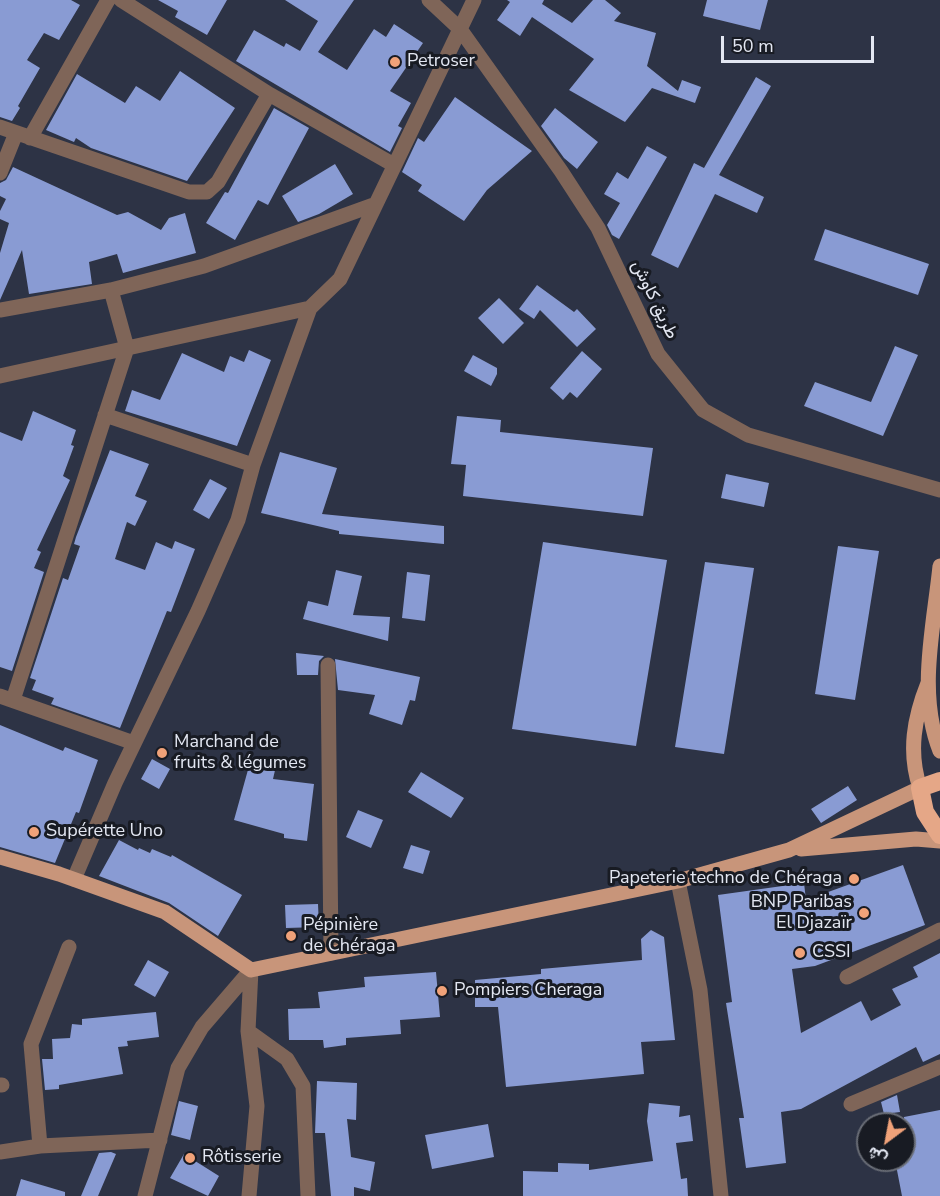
<!DOCTYPE html>
<html>
<head>
<meta charset="utf-8">
<style>
  body { margin:0 }
  #map { position:relative; width:940px; height:1196px; overflow:hidden; background:#2d3345; font-family:"Nunito Sans",Vazirmatn,sans-serif }
  canvas { display:block }
  .north { position:absolute; left:856px; top:1112px; width:60px; height:60px; box-sizing:border-box; background:#181b23; border:2px solid #696d76; border-radius:50%; rotate:212deg; font-size:16px; font-weight:700; line-height:24px; text-align:center; color:#e3e7f2 }
  .north::after { content:''; display:block; margin:auto; width:21px; height:27px; background:#f0a279; clip-path:polygon(50% 0,100% 100%,50% 72%,0 100%) }
  .scale { position:absolute; left:721px; top:36px; width:153px; height:27px; box-sizing:border-box; border:3px solid #e3e7f2; border-top:0; padding-left:8px; font-size:18px; line-height:21px; white-space:nowrap; color:#e3e7f2; -webkit-text-stroke:4px #181b23; paint-order:stroke }
</style>
</head>
<body>
<div id="map">
<canvas width="940" height="1196"></canvas>
<div class="north">ش</div>
<div class="scale">50 m</div>
</div>
<script>
const ctx = document.querySelector('canvas').getContext('2d');
ctx.lineJoin = 'round';
function paint(path, color) { ctx.fillStyle = color; ctx.fill(path, 'evenodd'); }
function strokePath(path, color, width, dash) { ctx.strokeStyle = color; ctx.lineWidth = width; ctx.lineCap = dash ? 'butt' : 'round'; ctx.setLineDash(dash || []); ctx.stroke(path); }
function drawText(font, color, halo, rows, align = 'center') {
  ctx.font = font + ' "Nunito Sans",Vazirmatn,sans-serif'; ctx.lineWidth = 6; ctx.setLineDash([]); ctx.textBaseline = 'middle'; ctx.strokeStyle = halo; ctx.fillStyle = color; for (const [text, x, y, turn = 0] of rows) {
    ctx.save(); ctx.translate(x, y); ctx.rotate((+turn || 0) * Math.PI / 180); ctx.textAlign = isNaN(turn) ? turn : align; if (halo) ctx.strokeText(text, 0, 0); ctx.fillText(text, 0, 0); ctx.restore();
  }
}
paint(new Path2D(`
  M 0,0 L 71,0 L 80,5 L 59,40 L 44,33 L 27,60 L 40,68 L 18,106 L 20,108 L 12,121 L 0,117 Z
  M 158,0 L 227,0 L 207,35 L 175,17 L 178,11 Z
  M 285,0 L 354,0 L 318,52 L 347,70 L 374,29 L 386,37 L 394,24 L 423,43 L 390,91 L 411,103 L 398,126 L 402,128 L 390,152 L 236,61 L 254,30 L 284,47 L 286,43 L 300,51 L 318,21 Z
  M 507,0 L 544,0 L 542,4 L 572,23 L 593,0 L 605,0 L 621,13 L 614,21 L 656,33 L 647,66 L 678,91 L 682,80 L 701,87 L 695,103 L 652,88 L 625,122 L 569,90 L 594,59 L 532,17 L 520,36 L 497,20 L 510,2 Z
  M 707,0 L 768,0 L 760,30 L 703,16 Z
  M 180,71 L 235,108 L 187,181 L 91,148 L 76,138 L 74,142 L 46,130 L 77,74 L 125,103 L 136,86 L 160,101 Z
  M 756,77 L 771,86 L 719,175 L 764,197 L 757,213 L 715,194 L 678,268 L 651,255 L 694,163 L 704,168 Z
  M 455,97 L 532,151 L 487,190 L 464,221 L 418,191 L 422,185 L 402,172 L 418,138 L 424,142 Z
  M 274,108 L 309,128 L 268,205 L 258,200 L 235,240 L 206,223 L 225,192 L 228,193 Z
  M 555,108 L 598,142 L 577,169 L 564,158 L 541,126 Z
  M 647,146 L 667,157 L 619,239 L 612,235 L 607,225 L 620,203 L 604,194 L 617,172 L 628,179 Z
  M 335,164 L 353,194 L 319,214 L 298,222 L 282,196 Z
  M 13,167 L 117,215 L 128,212 L 161,230 L 169,218 L 185,213 L 196,253 L 123,273 L 117,254 L 89,262 L 92,284 L 29,294 L 22,250 L 0,300 L 0,253 L 9,223 L 0,219 L 0,211 L 6,199 L 0,196 L 0,183 L 6,180 Z
  M 825,229 L 929,264 L 918,295 L 814,260 Z
  M 537,285 L 574,312 L 577,309 L 596,329 L 577,347 L 540,310 L 534,319 L 519,309 Z
  M 499,298 L 524,323 L 503,344 L 478,318 Z
  M 895,346 L 918,355 L 883,436 L 804,406 L 815,382 L 871,402 Z
  M 249,350 L 271,360 L 237,446 L 125,411 L 132,390 L 160,400 L 182,353 L 224,372 L 230,356 L 244,362 Z
  M 582,351 L 602,369 L 577,398 L 570,392 L 563,400 L 550,388 Z
  M 473,355 L 497,368 L 497,374 L 491,386 L 464,371 Z
  M 33,411 L 76,430 L 71,445 L 74,446 L 63,476 L 70,480 L 37,550 L 41,552 L 34,568 L 44,572 L 12,671 L 0,667 L 0,432 L 22,441 Z
  M 457,416 L 501,420 L 500,432 L 653,448 L 643,516 L 463,496 L 466,465 L 451,464 Z
  M 110,450 L 149,464 L 135,496 L 147,501 L 135,526 L 127,522 L 115,559 L 145,570 L 156,542 L 172,549 L 175,541 L 195,549 L 171,612 L 167,611 L 120,728 L 51,704 L 54,698 L 32,690 L 36,680 L 30,678 L 63,578 L 68,580 L 80,546 L 74,544 L 76,537 Z
  M 280,452 L 337,468 L 322,514 L 444,526 L 444,544 L 339,534 L 339,531 L 261,513 Z
  M 726,474 L 769,483 L 764,507 L 721,498 Z
  M 210,479 L 227,488 L 209,519 L 193,510 Z
  M 543,542 L 667,560 L 636,746 L 512,729 Z
  M 838,546 L 879,551 L 855,700 L 815,694 Z
  M 705,562 L 754,568 L 724,754 L 675,747 Z
  M 336,570 L 362,576 L 353,615 L 390,617 L 388,641 L 303,619 L 308,601 L 328,606 Z
  M 407,572 L 430,575 L 425,621 L 402,618 Z
  M 296,653 L 324,656 L 319,661 L 318,675 L 297,675 Z
  M 335,659 L 420,677 L 415,701 L 410,700 L 402,725 L 369,714 L 375,695 L 338,690 Z
  M 0,725 L 63,751 L 65,747 L 98,760 L 79,813 L 76,812 L 55,863 L 0,847 Z
  M 152,759 L 170,769 L 159,789 L 141,779 Z
  M 251,759 L 276,766 L 273,779 L 314,784 L 307,841 L 284,838 L 284,834 L 234,820 Z
  M 421,772 L 464,798 L 451,818 L 408,792 Z
  M 848,786 L 857,800 L 821,823 L 811,809 Z
  M 358,810 L 383,820 L 371,848 L 346,837 Z
  M 119,840 L 138,850 L 139,848 L 150,853 L 152,849 L 171,857 L 172,855 L 242,895 L 218,936 L 169,903 L 99,876 Z
  M 411,845 L 430,851 L 423,874 L 403,868 Z
  M 903,865 L 925,925 L 815,966 L 792,969 L 801,1033 L 861,1001 L 871,1021 L 901,1005 L 892,989 L 918,977 L 913,967 L 940,953 L 940,1054 L 923,1062 L 916,1047 L 801,1109 L 781,1112 L 786,1163 L 746,1168 L 739,1118 L 744,1118 L 726,1003 L 732,1002 L 718,895 L 804,883 L 806,900 Z
  M 318,904 L 319,927 L 286,928 L 285,905 Z
  M 651,930 L 664,937 L 675,1040 L 641,1042 L 644,1074 L 506,1087 L 498,1007 L 475,1007 L 475,980 L 541,974 L 541,969 L 642,960 L 641,939 Z
  M 148,960 L 169,972 L 155,997 L 134,985 Z
  M 436,972 L 440,1017 L 400,1020 L 401,1034 L 346,1038 L 346,1045 L 324,1048 L 323,1040 L 289,1040 L 288,1009 L 320,1008 L 318,992 L 365,987 L 364,977 Z
  M 156,1012 L 159,1037 L 127,1041 L 128,1046 L 118,1047 L 123,1074 L 59,1085 L 59,1089 L 45,1090 L 42,1059 L 53,1059 L 52,1039 L 70,1038 L 72,1024 L 82,1025 L 82,1019 Z
  M 317,1081 L 357,1083 L 356,1120 L 347,1119 L 351,1157 L 375,1162 L 370,1191 L 354,1187 L 354,1196 L 331,1196 L 325,1133 L 315,1133 Z
  M 897,1095 L 900,1112 L 884,1114 L 881,1102 Z
  M 179,1101 L 198,1106 L 190,1140 L 171,1135 Z
  M 649,1103 L 680,1106 L 679,1117 L 690,1115 L 693,1141 L 676,1143 L 681,1179 L 687,1178 L 688,1196 L 523,1196 L 523,1171 L 558,1172 L 558,1163 L 589,1164 L 589,1170 L 653,1161 L 647,1121 Z
  M 940,1110 L 940,1196 L 902,1196 L 895,1160 L 904,1160 L 904,1117 Z
  M 488,1124 L 494,1157 L 432,1169 L 425,1135 Z
  M 111,1152 L 116,1154 L 98,1196 L 81,1196 L 99,1153 Z
  M 184,1154 L 219,1176 L 208,1196 L 170,1178 Z
  M 21,1179 L 65,1192 L 65,1196 L 16,1196 Z`), '#899bd3');
strokePath(new Path2D(`
  M 121,0 L 269,94 L 394,165
  M 429,0 L 460,29 L 561,171 L 598,228 L 658,354 L 703,410 L 748,435 L 940,490
  M 0,127 L 189,192 L 207,192 L 218,182 L 269,94
  M 30,138 L 108,0
  M 0,173 L 16,133
  M 0,310 L 111,290 L 204,266 L 376,204
  M 0,376 L 310,308
  M 105,415 L 253,465
  M 328,665 L 331,953
  M 0,696 L 134,743
  M 13,700 L 127,348 L 111,290
  M 74,879 L 115,783 L 198,611 L 238,520 L 253,465 L 310,308 L 340,279 L 474,0
  M 678,881 L 700,990 L 721,1196
  M 847,977 L 940,930
  M 248,1031 L 287,1059 L 303,1086 L 308,1196
  M 0,1085 L 2,1085
  M 851,1104 L 940,1067
  M 40,1146 L 31,1044 L 69,947
  M 0,1152 L 40,1146 L 160,1140
  M 145,1196 L 178,1068 L 202,1027 L 251,970
  M 249,1196 L 257,1106 L 248,1031 L 251,970`), '#7f6558', 15);
strokePath(new Path2D(`
  M 940,566 C 934,626 917,693 940,751
  M 801,849 L 916,839 L 940,841
  M 0,857 L 59,874 L 165,912 L 251,970 L 678,881 L 789,850 L 920,788 C 908,752 914,718 928,683`), '#c8957a', 15);
strokePath(new Path2D(`
  M 940,781 L 920,788 L 925,812 L 940,835`), '#e5a787', 18);
for (const [x, y, r, color] of [
  [395,62,6,"#f0a279"],
  [162,753,6,"#f0a279"],
  [34,832,6,"#f0a279"],
  [854,879,6,"#f0a279"],
  [864,913,6,"#f0a279"],
  [291,936,6,"#f0a279"],
  [800,953,6,"#f0a279"],
  [442,991,6,"#f0a279"],
  [190,1158,6,"#f0a279"]
]) { const dot = new Path2D(); dot.arc(x, y, r, 0, 2 * Math.PI); ctx.fillStyle = color; ctx.fill(dot); strokePath(dot, '#181b23', 2); }
drawText('18px', '#e3e7f2', '#181b23', [
  ["Petroser",407,62],
  ["Marchand de",174,743],
  ["fruits & légumes",174,764],
  ["Supérette Uno",46,832],
  ["Papeterie techno de Chéraga",842,879,"right"],
  ["BNP Paribas",852,903,"right"],
  ["El Djazaïr",852,924,"right"],
  ["Pépinière",303,926],
  ["de Chéraga",303,947],
  ["CSSI",812,953],
  ["Pompiers Cheraga",454,991],
  ["Rôtisserie",202,1158]
], 'left');
drawText('18px', '#e3e7f2', '#181b23', [
  ["طريق كاوش",654,300,64]
]);
</script>
</body>
</html>
